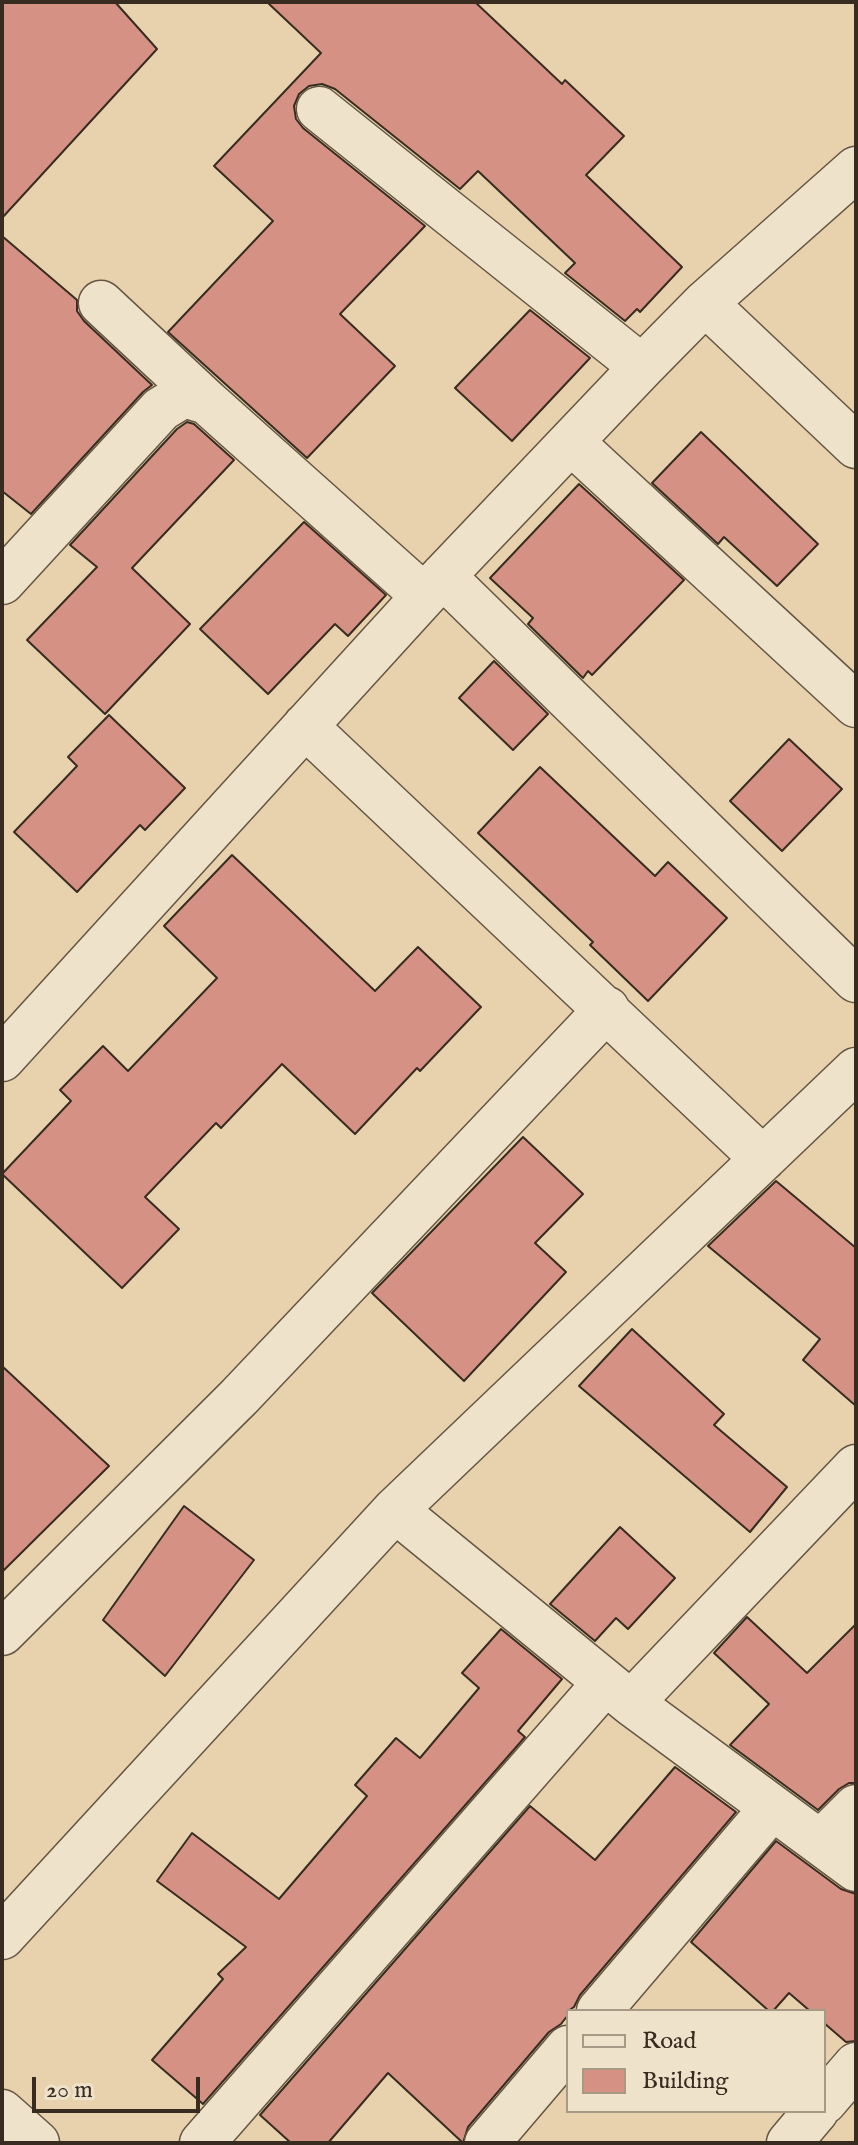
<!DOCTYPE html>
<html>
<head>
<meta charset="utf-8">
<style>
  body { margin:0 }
  #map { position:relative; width:858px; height:2145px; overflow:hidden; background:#e7d2ad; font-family:"IM FELL English",serif }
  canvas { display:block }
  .frame { position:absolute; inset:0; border:4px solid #382c20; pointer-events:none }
  .legend { position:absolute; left:566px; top:2009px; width:260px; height:104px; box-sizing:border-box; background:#efe2ca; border:2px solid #a69986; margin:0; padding:10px 14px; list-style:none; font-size:24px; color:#382c20 }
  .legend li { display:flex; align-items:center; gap:16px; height:40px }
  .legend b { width:40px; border:2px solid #a69986 }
  .scale { position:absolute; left:32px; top:2077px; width:168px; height:36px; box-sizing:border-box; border:4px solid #382c20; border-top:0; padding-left:10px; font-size:24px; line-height:28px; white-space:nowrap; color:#382c20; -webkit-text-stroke:6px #efe2ca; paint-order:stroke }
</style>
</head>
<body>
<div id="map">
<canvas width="858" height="2145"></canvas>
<div class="frame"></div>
<ul class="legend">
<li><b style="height:10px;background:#efe2ca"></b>Road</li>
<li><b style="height:22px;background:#d59284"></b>Building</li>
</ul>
<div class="scale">20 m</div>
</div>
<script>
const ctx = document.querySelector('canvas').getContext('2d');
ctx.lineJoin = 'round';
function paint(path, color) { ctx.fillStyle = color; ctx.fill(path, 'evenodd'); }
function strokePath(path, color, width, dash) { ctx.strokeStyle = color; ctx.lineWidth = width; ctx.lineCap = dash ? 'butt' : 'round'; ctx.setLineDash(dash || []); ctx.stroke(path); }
const building = new Path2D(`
  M 2,2 L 115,2 L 157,49 L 2,218 Z
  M 267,2 L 475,2 L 562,84 L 565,80 L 624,136 L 586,175 L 682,267 L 640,312 L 637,309 L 625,321 L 565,273 L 575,263 L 478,171 L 460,189 L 335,89 L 322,84 L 309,86 L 299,94 L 294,106 L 296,119 L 303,128 L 425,226 L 340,314 L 395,366 L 307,458 L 168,332 L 273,221 L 214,166 L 321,53 Z
  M 2,236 L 77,300 L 77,311 L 84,321 L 152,385 L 143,392 L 31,514 L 2,491 Z
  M 530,310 L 590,358 L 512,441 L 455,388 Z
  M 187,422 L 194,424 L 234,460 L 132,568 L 190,624 L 105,714 L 27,640 L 97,567 L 70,545 L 177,429 Z
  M 701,432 L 818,544 L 777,586 L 724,537 L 718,544 L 652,483 Z
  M 579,484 L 684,580 L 592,675 L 588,671 L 583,678 L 528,624 L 533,618 L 490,578 Z
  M 304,522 L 386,595 L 348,636 L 335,624 L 268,694 L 200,629 Z
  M 494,661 L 548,714 L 513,750 L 459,698 Z
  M 109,715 L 185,788 L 145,830 L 140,825 L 77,892 L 14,832 L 77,766 L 68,757 Z
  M 789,739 L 842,789 L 782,851 L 730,801 Z
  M 540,767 L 655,876 L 668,862 L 727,918 L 648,1001 L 590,945 L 593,942 L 478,833 Z
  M 232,855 L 375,991 L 418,947 L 481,1007 L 420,1071 L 417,1068 L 355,1134 L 282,1064 L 221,1128 L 216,1123 L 145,1197 L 179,1229 L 122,1288 L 2,1174 L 71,1101 L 60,1090 L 103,1046 L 128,1071 L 217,978 L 164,926 Z
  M 523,1137 L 583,1194 L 535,1243 L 566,1272 L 464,1381 L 372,1293 Z
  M 776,1181 L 856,1248 L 856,1406 L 803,1360 L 820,1339 L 708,1246 Z
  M 632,1329 L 724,1414 L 714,1425 L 787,1487 L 750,1532 L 579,1386 Z
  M 2,1366 L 109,1466 L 2,1572 Z
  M 184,1506 L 254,1560 L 165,1676 L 103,1620 Z
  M 620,1527 L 675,1578 L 628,1629 L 616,1618 L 595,1641 L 550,1604 Z
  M 747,1617 L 807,1673 L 856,1624 L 856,1783 L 849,1783 L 839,1789 L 818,1810 L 730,1745 L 769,1704 L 714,1653 Z
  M 501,1629 L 562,1679 L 518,1731 L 525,1737 L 203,2104 L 152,2060 L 223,1979 L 218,1974 L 246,1947 L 157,1881 L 192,1833 L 279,1899 L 367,1796 L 355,1785 L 396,1738 L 420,1758 L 479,1688 L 462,1673 Z
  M 675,1767 L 736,1812 L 580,1995 L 574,2007 L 568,2011 L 568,2015 L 561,2024 L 549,2032 L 468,2127 L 463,2143 L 388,2073 L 328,2143 L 291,2143 L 260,2115 L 530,1806 L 595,1860 Z
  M 776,1841 L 841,1889 L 856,1894 L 856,2041 L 846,2042 L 824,2023 L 824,2011 L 810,2011 L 789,1993 L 773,2011 L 769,2011 L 691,1942 Z`);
paint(building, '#d59284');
strokePath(building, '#382c20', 2);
const street = new Path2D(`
  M 319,109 L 642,367
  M 101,303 L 207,402
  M 705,303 L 856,446
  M 571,442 L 856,705
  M 443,576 L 856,980
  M 2,582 L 161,409 L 184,395 L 207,402 L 424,596
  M 305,726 L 763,1159
  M 2,1059 L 424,596 L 642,367 L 705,303 L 856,169
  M 395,1510 L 631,1703 L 856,1869
  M 2,1633 L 239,1397 L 607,1009
  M 631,1703 L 856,1467
  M 821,1842 L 856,1807
  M 2,1937 L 395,1510 L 856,1070
  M 599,2011 L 772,1808
  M 824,2102 L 856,2065
  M 2,2112 L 37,2143
  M 202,2143 L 605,1683
  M 487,2143 L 568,2048
  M 789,2143 L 816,2111`);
strokePath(street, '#645643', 47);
strokePath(street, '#efe2ca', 44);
</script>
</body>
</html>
